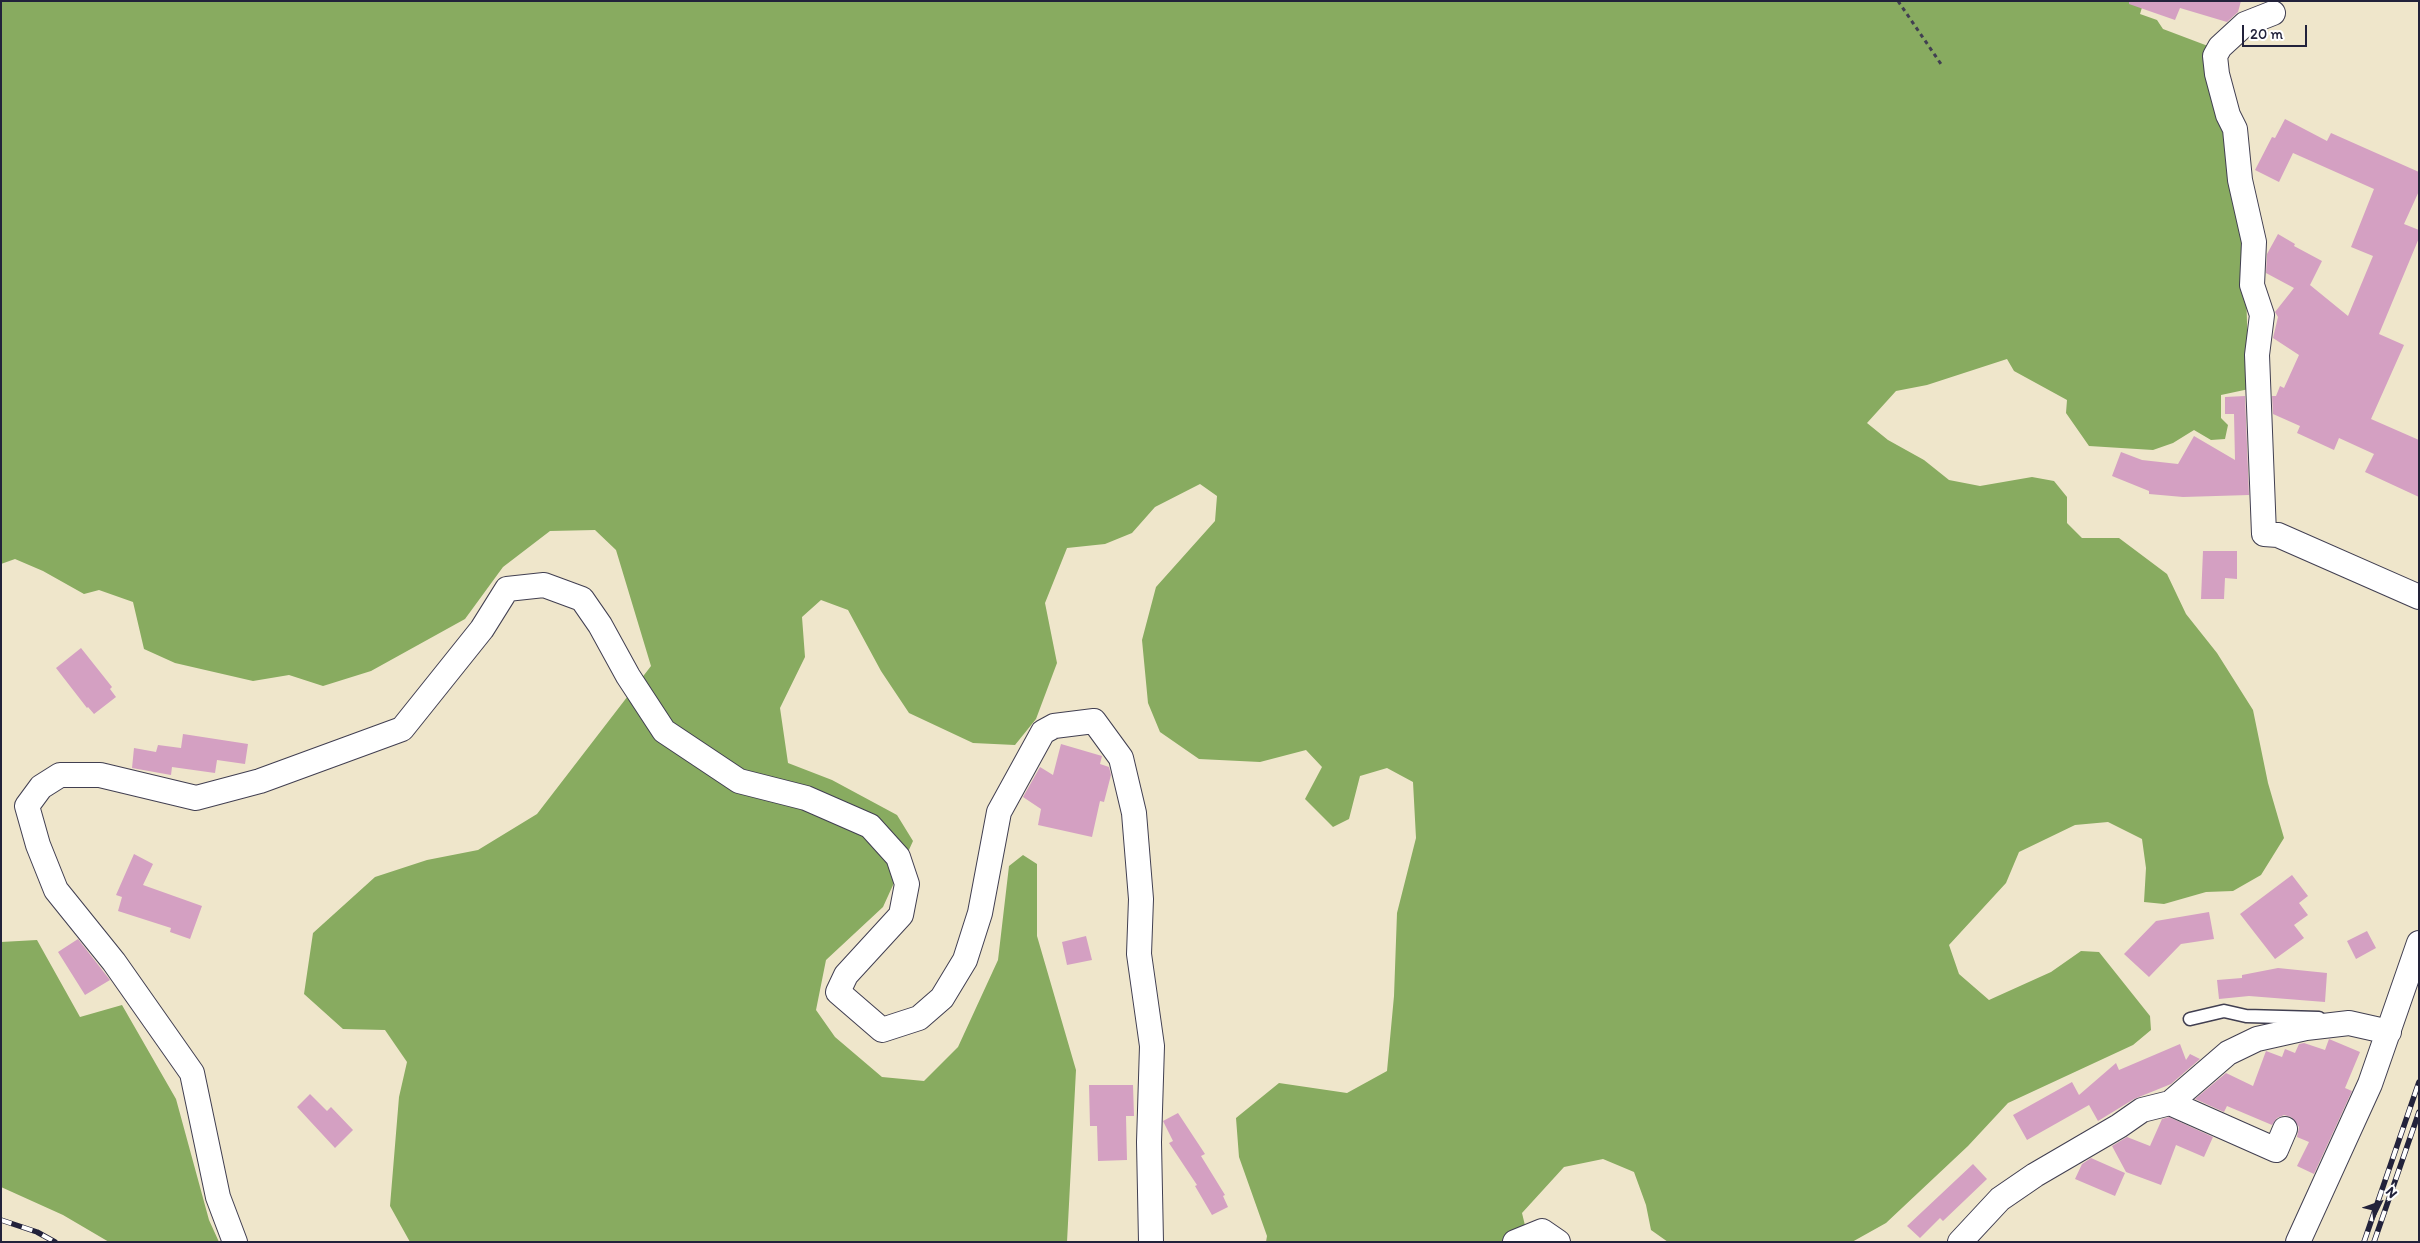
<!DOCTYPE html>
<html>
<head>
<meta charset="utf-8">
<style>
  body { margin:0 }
  #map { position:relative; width:2420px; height:1243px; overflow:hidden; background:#efe6cb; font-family:Itim,sans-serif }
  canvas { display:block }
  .frame { position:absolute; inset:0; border:2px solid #22223b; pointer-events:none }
  .north { position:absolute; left:2355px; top:1178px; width:50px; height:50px; -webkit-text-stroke:4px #fff; paint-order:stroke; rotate:48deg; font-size:14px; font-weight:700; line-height:20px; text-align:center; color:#22223b }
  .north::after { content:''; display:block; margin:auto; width:18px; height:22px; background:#22223b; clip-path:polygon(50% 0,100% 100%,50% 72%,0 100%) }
  .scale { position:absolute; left:2242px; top:25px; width:65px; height:22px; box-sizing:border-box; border:2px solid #22223b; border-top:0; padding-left:6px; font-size:15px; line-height:18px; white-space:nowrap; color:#22223b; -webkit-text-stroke:4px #fff; paint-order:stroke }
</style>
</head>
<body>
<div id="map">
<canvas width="2420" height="1243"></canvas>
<div class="frame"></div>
<div class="north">N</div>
<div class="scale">20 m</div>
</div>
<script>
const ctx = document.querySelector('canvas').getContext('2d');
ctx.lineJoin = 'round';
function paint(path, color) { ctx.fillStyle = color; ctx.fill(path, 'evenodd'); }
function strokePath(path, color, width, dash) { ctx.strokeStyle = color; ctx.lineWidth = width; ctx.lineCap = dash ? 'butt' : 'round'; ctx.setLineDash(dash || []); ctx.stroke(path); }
paint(new Path2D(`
  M 1,1 L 2144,1 L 2140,14 L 2157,20 L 2163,29 L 2208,46 L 2210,79 L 2244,222 L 2249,389 L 2221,395 L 2221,418 L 2228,425 L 2225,439 L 2211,440 L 2194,430 L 2173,443 L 2153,450 L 2089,446 L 2066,413 L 2067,400 L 2014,371 L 2007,359 L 1927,385 L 1896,391 L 1867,423 L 1888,440 L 1924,460 L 1949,480 L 1980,486 L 2032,477 L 2054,481 L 2067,497 L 2067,523 L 2082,538 L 2119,538 L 2167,574 L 2186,614 L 2217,653 L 2253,710 L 2268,783 L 2284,838 L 2261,875 L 2233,891 L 2206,892 L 2164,904 L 2144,902 L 2146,868 L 2142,839 L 2108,822 L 2075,825 L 2019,852 L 2006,883 L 1949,945 L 1959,974 L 1989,1000 L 2051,972 L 2081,951 L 2099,952 L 2150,1016 L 2151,1030 L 2133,1045 L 2008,1103 L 1968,1146 L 1886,1223 L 1852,1242 L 1668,1242 L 1651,1230 L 1646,1205 L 1634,1172 L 1603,1159 L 1564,1167 L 1522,1213 L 1529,1242 L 1266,1242 L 1267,1236 L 1239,1157 L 1236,1118 L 1279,1083 L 1347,1093 L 1387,1071 L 1394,996 L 1397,913 L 1416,838 L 1413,782 L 1387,768 L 1360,776 L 1349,819 L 1333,827 L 1305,799 L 1322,767 L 1306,750 L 1260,762 L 1199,759 L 1160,732 L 1148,703 L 1142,640 L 1156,587 L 1215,521 L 1217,496 L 1200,484 L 1155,507 L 1132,533 L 1105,544 L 1067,548 L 1045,603 L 1057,663 L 1036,719 L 1015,745 L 973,743 L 909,713 L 881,671 L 848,610 L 821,600 L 802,617 L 805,657 L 780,708 L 788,763 L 832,780 L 897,815 L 913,841 L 883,907 L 826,960 L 816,1010 L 835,1037 L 882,1077 L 924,1081 L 958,1047 L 998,960 L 1009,866 L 1023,855 L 1037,864 L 1037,936 L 1076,1070 L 1067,1242 L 410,1242 L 390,1206 L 399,1097 L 407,1062 L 385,1030 L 343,1029 L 304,994 L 313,933 L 375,877 L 427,860 L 478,850 L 537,814 L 651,666 L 616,550 L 595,530 L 550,531 L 503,567 L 465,619 L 371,671 L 323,686 L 289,675 L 253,681 L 175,663 L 144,649 L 133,602 L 99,590 L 84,594 L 43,571 L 15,559 L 1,564 Z
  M 37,940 L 80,1017 L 122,1005 L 176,1099 L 209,1220 L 219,1242 L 109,1242 L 63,1215 L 1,1187 L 1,942 Z`), '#88ab60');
paint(new Path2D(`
  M 2129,1 L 2241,1 L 2238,12 L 2227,22 L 2180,8 L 2175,20 L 2129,4 Z
  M 2285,119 L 2327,141 L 2331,133 L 2419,172 L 2419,191 L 2404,224 L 2419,230 L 2419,238 L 2379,334 L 2404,345 L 2371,419 L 2419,440 L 2419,497 L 2365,472 L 2374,454 L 2339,438 L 2334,450 L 2297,433 L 2300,426 L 2273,414 L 2272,396 L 2276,396 L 2280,386 L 2284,388 L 2299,355 L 2273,338 L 2278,317 L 2275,312 L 2294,288 L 2266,273 L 2267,254 L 2278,234 L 2295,244 L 2294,246 L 2322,261 L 2310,285 L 2348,316 L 2373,256 L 2351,247 L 2374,189 L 2293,153 L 2279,182 L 2255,170 L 2272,137 L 2275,138 Z
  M 2245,396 L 2249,495 L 2183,497 L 2149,494 L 2149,491 L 2112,476 L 2121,452 L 2142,460 L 2178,464 L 2194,436 L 2235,460 L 2234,414 L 2225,414 L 2225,397 Z
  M 2203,551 L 2237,551 L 2237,579 L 2225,578 L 2224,599 L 2201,599 Z
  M 81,648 L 112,687 L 110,689 L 116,697 L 94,714 L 88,707 L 87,708 L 56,668 Z
  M 183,734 L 248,744 L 245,764 L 217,760 L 215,773 L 172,767 L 171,775 L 132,768 L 134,748 L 156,752 L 158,745 L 181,748 Z
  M 1061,744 L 1102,756 L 1100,764 L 1109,767 L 1111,775 L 1104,802 L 1100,801 L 1092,837 L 1038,825 L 1041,809 L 1023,797 L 1040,767 L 1053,775 Z
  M 134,854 L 153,864 L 143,885 L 202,906 L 190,939 L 170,932 L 171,928 L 118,911 L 122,897 L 116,895 Z
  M 2292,875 L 2308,896 L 2299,903 L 2308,915 L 2294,925 L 2304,938 L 2275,959 L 2240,914 Z
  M 2209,912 L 2214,939 L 2181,944 L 2149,977 L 2124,954 L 2156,921 Z
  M 2367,931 L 2376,948 L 2356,959 L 2347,941 Z
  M 1086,936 L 1092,960 L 1067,965 L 1062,942 Z
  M 78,939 L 110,980 L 85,995 L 58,952 Z
  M 2278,968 L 2327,973 L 2325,1002 L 2249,996 L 2219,999 L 2217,980 L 2242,978 L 2242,975 Z
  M 2329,1039 L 2360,1052 L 2345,1088 L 2352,1091 L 2314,1174 L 2297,1166 L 2309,1142 L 2297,1137 L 2299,1127 L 2291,1117 L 2284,1115 L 2277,1118 L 2272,1125 L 2227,1106 L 2224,1112 L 2195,1099 L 2226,1073 L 2253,1086 L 2266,1051 L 2282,1057 L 2285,1049 L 2295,1053 L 2299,1044 L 2304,1043 L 2325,1050 Z
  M 2180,1044 L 2186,1060 L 2190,1054 L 2200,1059 L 2171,1084 L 2134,1099 L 2098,1121 L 2089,1105 L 2027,1140 L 2013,1115 L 2072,1082 L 2079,1095 L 2116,1063 L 2119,1070 Z
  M 1089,1085 L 1133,1085 L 1134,1116 L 1126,1116 L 1127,1160 L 1098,1161 L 1097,1126 L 1090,1126 Z
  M 310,1094 L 327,1111 L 331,1107 L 353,1130 L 335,1148 L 297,1107 Z
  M 1178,1113 L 1205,1154 L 1201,1156 L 1225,1195 L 1223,1196 L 1228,1207 L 1212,1215 L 1195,1186 L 1197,1185 L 1169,1143 L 1173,1141 L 1163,1121 Z
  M 2169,1117 L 2213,1137 L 2204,1157 L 2176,1145 L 2161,1185 L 2126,1172 L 2112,1146 L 2127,1137 L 2150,1146 L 2162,1119 Z
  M 2091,1158 L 2125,1173 L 2115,1196 L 2075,1179 L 2082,1164 Z
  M 1973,1164 L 1987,1179 L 1943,1221 L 1940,1218 L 1920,1238 L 1907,1226 Z`), '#d4a0c2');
const lane = new Path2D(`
  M 2190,1019 L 2224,1011 L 2246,1016 L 2319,1018`);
const street = new Path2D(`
  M 2273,13 L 2245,24 L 2220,47 L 2215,56 L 2217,74 L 2228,115 L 2235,129 L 2240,180 L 2254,242 L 2252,285 L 2262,315 L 2257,355 L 2264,534 L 2278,535 L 2419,597
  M 2170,1103 L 2228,1053 L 2257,1039 L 2306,1028 L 2349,1023 L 2389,1032
  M 235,1242 L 218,1197 L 192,1073 L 114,962 L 56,890 L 38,845 L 27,806 L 41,787 L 60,775 L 100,775 L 196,798 L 260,781 L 402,729 L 482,629 L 507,589 L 544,585 L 582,599 L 600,625 L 628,676 L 664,731 L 739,781 L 806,798 L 870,826 L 898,857 L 907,884 L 901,915 L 846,975 L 838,992 L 882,1030 L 919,1018 L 942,998 L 965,960 L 980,913 L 999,812 L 1043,732 L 1054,726 L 1094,721 L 1121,758 L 1134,813 L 1141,899 L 1139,954 L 1152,1046 L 1149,1142 L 1151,1242
  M 1515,1242 L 1542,1231 L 1558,1242
  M 1960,1242 L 2000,1199 L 2035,1175 L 2119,1126 L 2142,1110 L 2170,1103 L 2276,1150 L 2285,1129
  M 2298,1242 L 2370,1084 L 2419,943`);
strokePath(lane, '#413f51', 15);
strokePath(street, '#413f51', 26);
strokePath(new Path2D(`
  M 1898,1 L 1943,67`), '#413f51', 3, [4, 4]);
strokePath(lane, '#fff', 12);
strokePath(street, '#fff', 24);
const rail = new Path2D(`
  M 1,1220 L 37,1232 L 55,1242
  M 2364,1242 L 2419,1082
  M 2374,1242 L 2419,1112`);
strokePath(rail, '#22223b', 5.5);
strokePath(rail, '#fff', 4, [11]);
</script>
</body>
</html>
